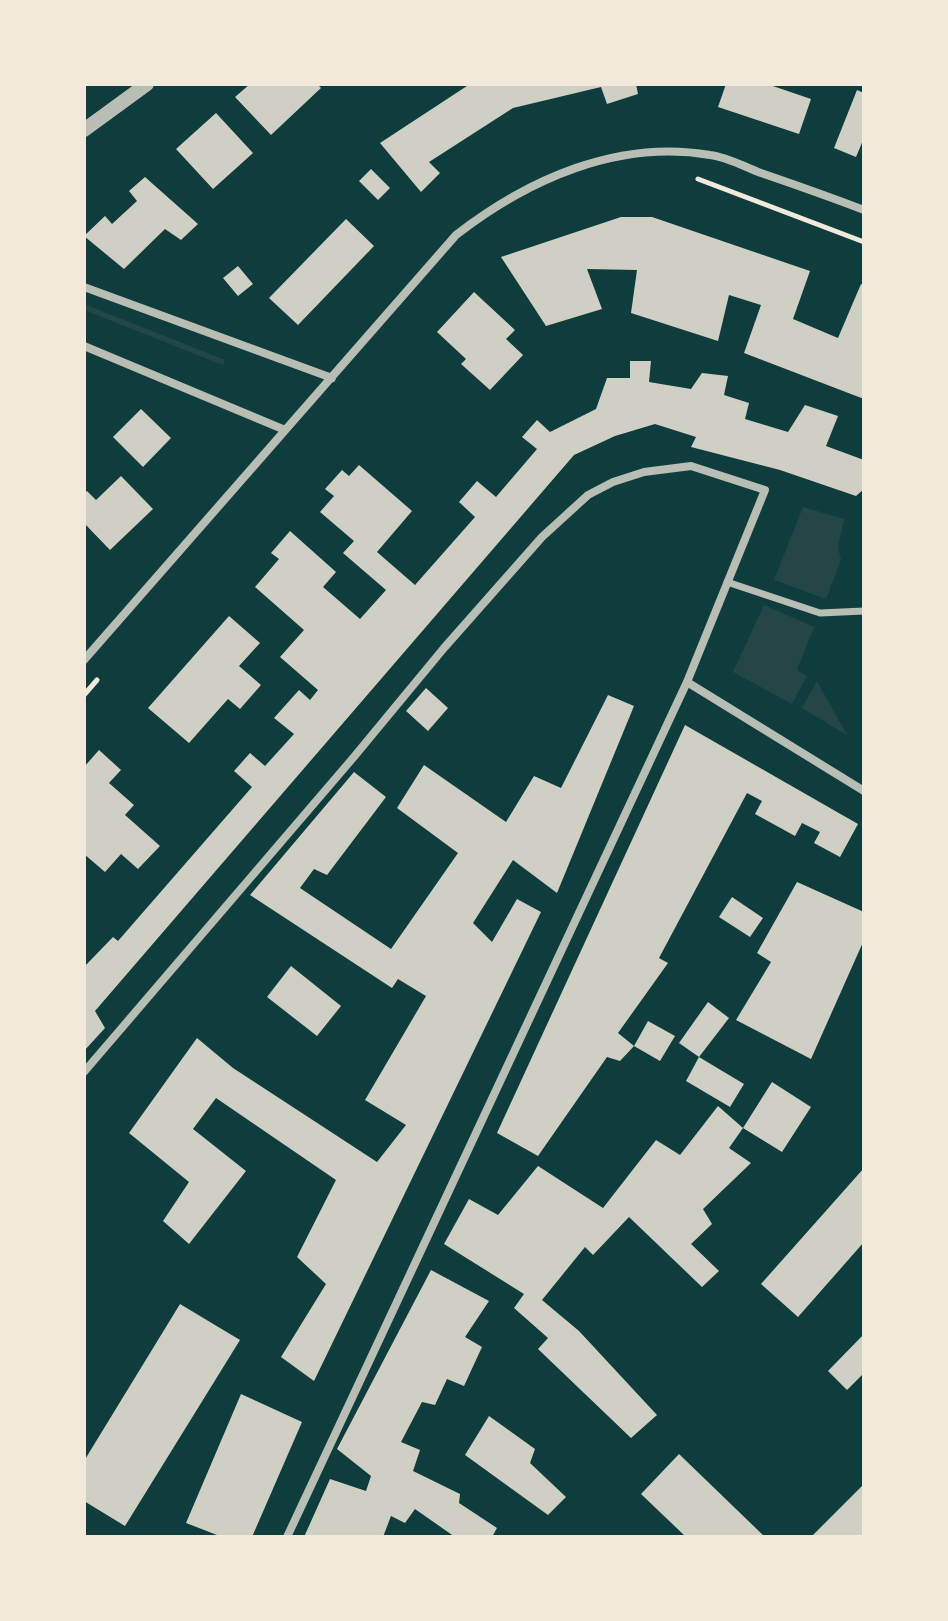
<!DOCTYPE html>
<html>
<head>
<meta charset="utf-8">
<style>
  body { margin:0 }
  #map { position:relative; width:948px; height:1621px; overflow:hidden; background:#0f3d3e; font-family:"Open Sans",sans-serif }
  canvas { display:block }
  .frame { position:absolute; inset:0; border:86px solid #f1e9da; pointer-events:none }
</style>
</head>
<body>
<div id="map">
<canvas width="948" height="1621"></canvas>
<div class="frame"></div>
</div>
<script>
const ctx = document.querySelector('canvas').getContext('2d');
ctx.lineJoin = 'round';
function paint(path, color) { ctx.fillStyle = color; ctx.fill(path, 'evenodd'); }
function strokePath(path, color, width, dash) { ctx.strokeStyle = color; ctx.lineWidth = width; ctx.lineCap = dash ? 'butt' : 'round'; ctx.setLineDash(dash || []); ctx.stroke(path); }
paint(new Path2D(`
  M 84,304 L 225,360 L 223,365 L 84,310 Z
  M 803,507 L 844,519 L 838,547 L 841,560 L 826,599 L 774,580 Z
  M 764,605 L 814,627 L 797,670 L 807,676 L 792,704 L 733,672 Z
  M 817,681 L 847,735 L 802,708 Z`), '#244646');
paint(new Path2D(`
  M 250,84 L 317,84 L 321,88 L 271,135 L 235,97 Z
  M 636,84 L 638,94 L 607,104 L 601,87 L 513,108 L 429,162 L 440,173 L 421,192 L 380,143 L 470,84 Z
  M 726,84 L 767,84 L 811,99 L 799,134 L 718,107 Z
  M 857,90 L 864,93 L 864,138 L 856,157 L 834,148 Z
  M 216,113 L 253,153 L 213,189 L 176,149 Z
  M 371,169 L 390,188 L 378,200 L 359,181 Z
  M 145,177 L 198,224 L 181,240 L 165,229 L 124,269 L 84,236 L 105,216 L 112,224 L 137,201 L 129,191 Z
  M 621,217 L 652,217 L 810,271 L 793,319 L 838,338 L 861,284 L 864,285 L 864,399 L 744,353 L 761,305 L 729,295 L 718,341 L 631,313 L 637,270 L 587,269 L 602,309 L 546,326 L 501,257 Z
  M 346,219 L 374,246 L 298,325 L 269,298 Z
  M 238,266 L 253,284 L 238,296 L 223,278 Z
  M 474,292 L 515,330 L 506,339 L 523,355 L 490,390 L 461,364 L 466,359 L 437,332 Z
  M 630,361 L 651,361 L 649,382 L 691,389 L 702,373 L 728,376 L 724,395 L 749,403 L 745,419 L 788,432 L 805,405 L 838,416 L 826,446 L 864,460 L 864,489 L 856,496 L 780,470 L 691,447 L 696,437 L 655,424 L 615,436 L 574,455 L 95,1011 L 105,1028 L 84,1051 L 84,967 L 113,937 L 118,941 L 252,787 L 234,771 L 250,753 L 265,766 L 294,734 L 274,718 L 299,690 L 310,700 L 318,690 L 280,657 L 304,630 L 255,587 L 279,559 L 271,553 L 290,531 L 336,572 L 323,587 L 360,619 L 386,590 L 343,553 L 354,541 L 320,512 L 334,496 L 325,489 L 342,470 L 349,476 L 359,465 L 412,511 L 377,552 L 415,585 L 475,517 L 459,502 L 477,481 L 496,497 L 537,449 L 522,437 L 537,420 L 550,432 L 596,409 L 607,378 L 630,378 Z
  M 141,409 L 171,438 L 143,467 L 113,437 Z
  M 121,476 L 153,509 L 110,550 L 84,523 L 84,493 L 87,491 L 96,500 Z
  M 229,616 L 260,643 L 239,666 L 261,685 L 240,709 L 228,699 L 189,743 L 148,708 Z
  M 426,688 L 448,708 L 428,731 L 406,711 Z
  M 608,695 L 634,706 L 557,893 L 513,860 L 473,923 L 492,942 L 517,899 L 541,912 L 314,1381 L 281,1357 L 326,1284 L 297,1257 L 336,1180 L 216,1098 L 193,1129 L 246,1171 L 189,1244 L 163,1221 L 189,1182 L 129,1133 L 197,1038 L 233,1068 L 377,1162 L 406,1125 L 365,1100 L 426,996 L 398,979 L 392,988 L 250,895 L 354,772 L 386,797 L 327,875 L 314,869 L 300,888 L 391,949 L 458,853 L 397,808 L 424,765 L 506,822 L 534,776 L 561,788 Z
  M 685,725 L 858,824 L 840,857 L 814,843 L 820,832 L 802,823 L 795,836 L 755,814 L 762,801 L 747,793 L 659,958 L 668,963 L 618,1033 L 634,1046 L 648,1021 L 675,1036 L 660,1061 L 634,1046 L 620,1061 L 607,1057 L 538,1156 L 497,1133 Z
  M 99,750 L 121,770 L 109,783 L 134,805 L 125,815 L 160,846 L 138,869 L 121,854 L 105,872 L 84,854 L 84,767 Z
  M 797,882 L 864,912 L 864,940 L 811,1059 L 736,1020 L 771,962 L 757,953 Z
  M 732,897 L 763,918 L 750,937 L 719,917 Z
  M 291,966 L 341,1006 L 317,1036 L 267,997 Z
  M 708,1002 L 729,1018 L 699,1057 L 679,1043 Z
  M 699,1057 L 744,1084 L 730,1107 L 686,1081 Z
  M 772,1082 L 811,1107 L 782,1152 L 743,1128 Z
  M 718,1106 L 743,1128 L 729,1148 L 751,1163 L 703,1209 L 712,1224 L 691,1244 L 719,1271 L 702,1287 L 629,1217 L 593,1255 L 585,1247 L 542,1300 L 579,1331 L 657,1415 L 631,1438 L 538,1349 L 548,1338 L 514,1308 L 524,1294 L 444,1244 L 469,1199 L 498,1215 L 538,1166 L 603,1208 L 656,1140 L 680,1155 Z
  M 864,1168 L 864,1242 L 798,1317 L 761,1284 Z
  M 431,1270 L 489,1301 L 465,1337 L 482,1347 L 464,1386 L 447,1379 L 435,1405 L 422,1402 L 401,1442 L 420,1450 L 413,1471 L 460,1494 L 459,1503 L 497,1528 L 492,1537 L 455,1537 L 415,1509 L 405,1523 L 391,1516 L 383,1537 L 304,1537 L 330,1479 L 366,1491 L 371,1476 L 337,1449 Z
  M 180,1304 L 240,1340 L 125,1526 L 84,1501 L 84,1461 Z
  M 864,1334 L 864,1373 L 847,1390 L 828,1371 Z
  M 241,1394 L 302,1422 L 252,1537 L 216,1537 L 217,1535 L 186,1523 Z
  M 489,1416 L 535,1449 L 530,1463 L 566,1497 L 548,1515 L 465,1455 Z
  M 679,1454 L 765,1537 L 686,1537 L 641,1494 Z
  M 864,1484 L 864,1537 L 811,1537 Z`), '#cfcfc3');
strokePath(new Path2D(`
  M 698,179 L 864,242
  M 84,695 L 97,680`), '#f1e9da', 5);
strokePath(new Path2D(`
  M 727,582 L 820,613 L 864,611`), '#b8beb3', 7);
strokePath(new Path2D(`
  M 84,287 L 332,378
  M 84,346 L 285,430
  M 84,660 L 456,235 C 527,180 617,139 710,155 C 727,157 745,167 761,173 C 796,185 830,197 864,210
  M 687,682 L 864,791
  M 84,1072 L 353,758 L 444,648 L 542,537 L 588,495 L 613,482 L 644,472 L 691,466 L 765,490 L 687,682 L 287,1537`), '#b8beb3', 8);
strokePath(new Path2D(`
  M 84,130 L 147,84`), '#b8beb3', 14);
</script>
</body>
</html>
